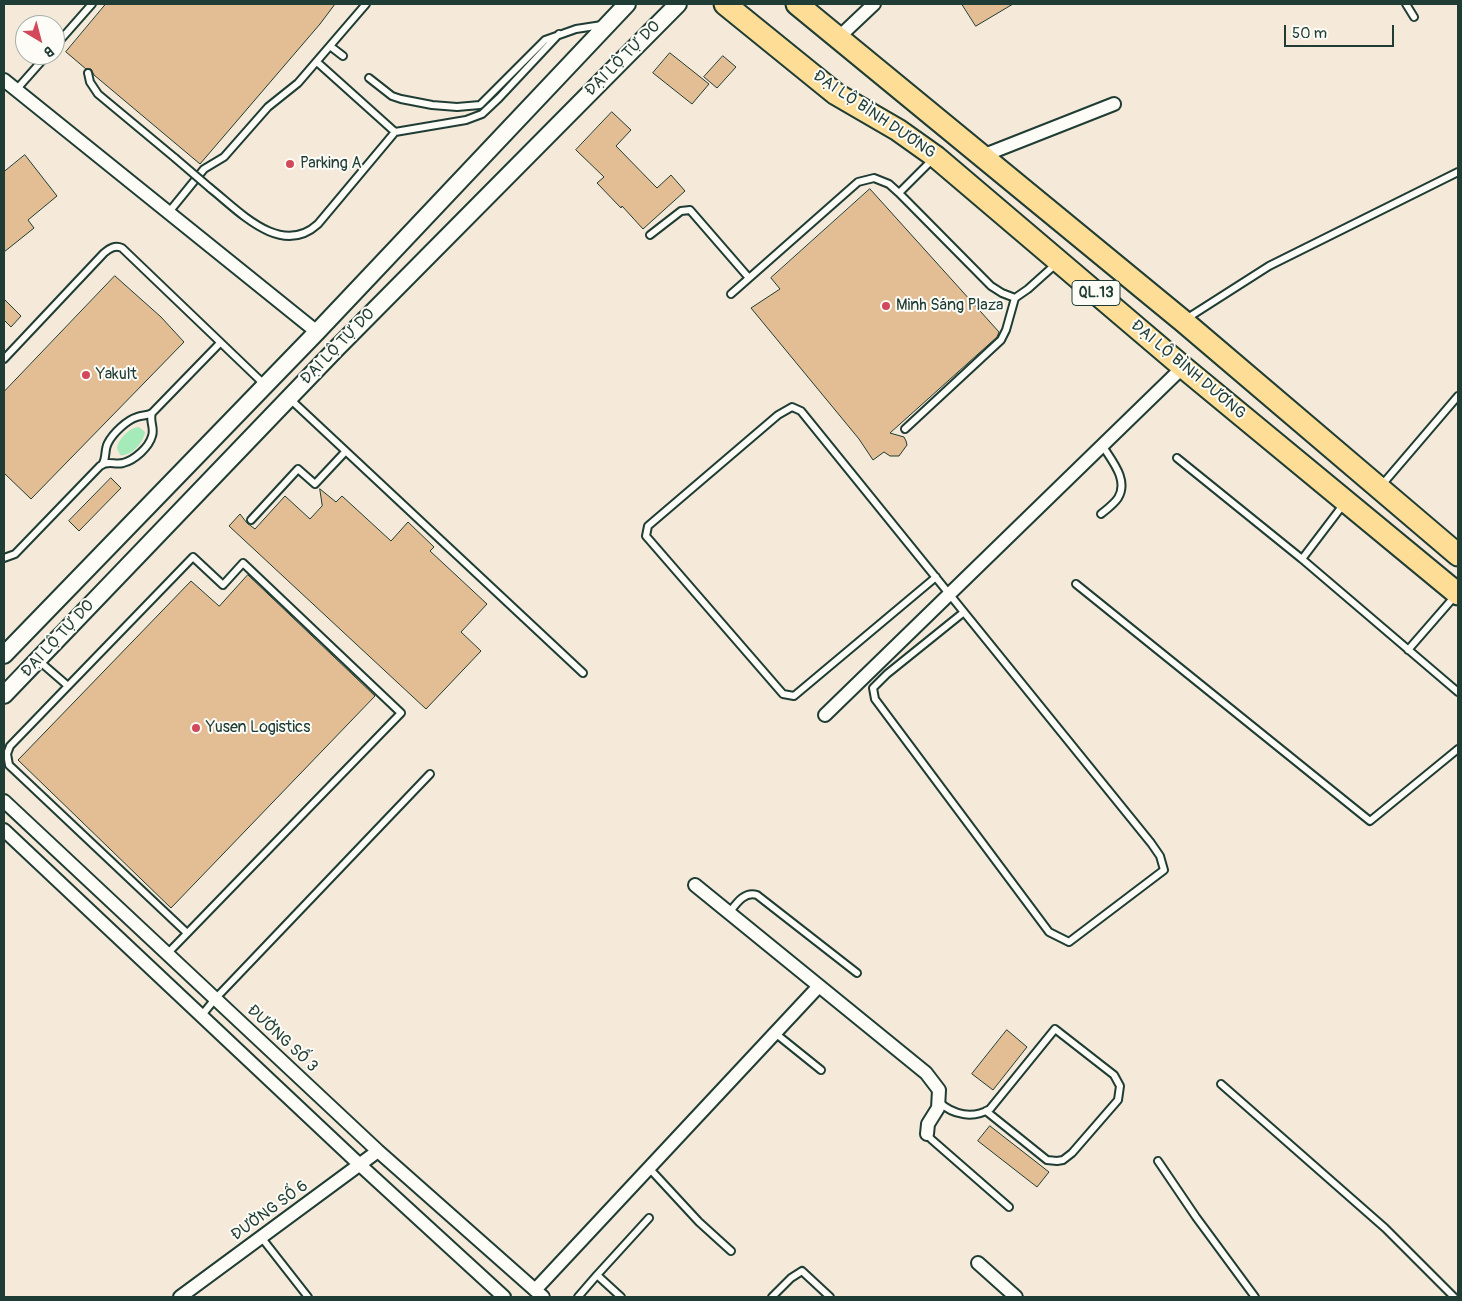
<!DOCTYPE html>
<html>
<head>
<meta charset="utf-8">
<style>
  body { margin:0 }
  #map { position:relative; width:1462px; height:1301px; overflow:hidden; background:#f5e9d9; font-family:Pangolin,sans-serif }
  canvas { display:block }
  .frame { position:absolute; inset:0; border:5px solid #1f3d34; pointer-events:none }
  .north { position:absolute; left:15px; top:15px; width:50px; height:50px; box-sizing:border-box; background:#fdfcf7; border:1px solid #a4b0a9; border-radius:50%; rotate:143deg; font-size:14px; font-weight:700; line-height:20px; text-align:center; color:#1f3d34 }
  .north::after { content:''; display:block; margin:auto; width:18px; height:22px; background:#d1495b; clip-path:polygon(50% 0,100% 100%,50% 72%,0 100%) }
  .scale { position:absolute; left:1284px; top:25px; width:110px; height:22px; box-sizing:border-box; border:2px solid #1f3d34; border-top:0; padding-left:6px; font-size:15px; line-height:18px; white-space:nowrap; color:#1f3d34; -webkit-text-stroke:4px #fdfcf7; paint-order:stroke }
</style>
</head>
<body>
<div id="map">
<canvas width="1462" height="1301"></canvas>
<div class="frame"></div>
<div class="north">B</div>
<div class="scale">50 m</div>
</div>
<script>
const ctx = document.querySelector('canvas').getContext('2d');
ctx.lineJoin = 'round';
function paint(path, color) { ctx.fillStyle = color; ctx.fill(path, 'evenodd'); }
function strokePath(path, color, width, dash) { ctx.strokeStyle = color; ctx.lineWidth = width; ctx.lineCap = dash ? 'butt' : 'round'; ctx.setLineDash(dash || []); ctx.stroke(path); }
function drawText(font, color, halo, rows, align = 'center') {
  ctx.font = font + ' Pangolin,sans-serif'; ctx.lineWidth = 4; ctx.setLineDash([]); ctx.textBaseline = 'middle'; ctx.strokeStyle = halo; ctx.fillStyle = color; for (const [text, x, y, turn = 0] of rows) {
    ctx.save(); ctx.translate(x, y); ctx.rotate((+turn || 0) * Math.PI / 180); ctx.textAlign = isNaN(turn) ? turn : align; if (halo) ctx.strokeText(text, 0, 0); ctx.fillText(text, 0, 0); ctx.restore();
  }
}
paint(new Path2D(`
  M 139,427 L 145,432 C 144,442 131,457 120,455 L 117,448 C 118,439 130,427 139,427 Z`), '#a4ebb9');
const building = new Path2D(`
  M 106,4 L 335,4 L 320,24 L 200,164 L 94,75 L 91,69 L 86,69 L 66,52 Z
  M 962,4 L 1013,4 L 976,26 Z
  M 670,53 L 709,84 L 692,104 L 653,73 Z
  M 723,56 L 736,67 L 717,88 L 704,77 Z
  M 612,112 L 631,130 L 616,146 L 657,188 L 671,175 L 685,191 L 643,229 L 622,206 L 621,208 L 597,183 L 604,177 L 576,150 Z
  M 25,155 L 57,196 L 28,220 L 34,228 L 4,252 L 4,172 Z
  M 870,189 L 999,332 L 997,337 L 890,433 L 904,437 L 906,441 L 907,445 L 899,456 L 890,456 L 884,452 L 873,460 L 859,439 L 751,308 L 780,289 L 771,278 Z
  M 115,276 L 161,317 L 184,342 L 31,499 L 4,473 L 4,392 Z
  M 4,299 L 21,316 L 11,327 L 4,320 Z
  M 111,478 L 121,488 L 79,531 L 69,521 Z
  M 320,489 L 336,502 L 342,496 L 391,541 L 408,522 L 434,547 L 430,551 L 487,604 L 461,632 L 481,651 L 426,709 L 229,526 L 240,514 L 247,523 L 255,529 L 285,496 L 310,519 L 322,506 Z
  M 248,575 L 375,696 L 171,908 L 18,760 L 191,581 L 219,606 Z
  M 1007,1030 L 1027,1047 L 993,1090 L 972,1074 Z
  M 990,1126 L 1049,1172 L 1037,1187 L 978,1141 Z`);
paint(building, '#e3be94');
strokePath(building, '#1f3d34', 1);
const service = new Path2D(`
  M 1406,4 L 1414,17
  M 55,46 L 92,4
  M 330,46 L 343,56
  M 317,62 L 395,132
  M 88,73 L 90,82 L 98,94 L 175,158
  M 369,78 L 392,96 L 401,99 L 432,105 L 457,107 L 480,105 L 545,40 L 576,29 L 602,25
  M 16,90 L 47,55
  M 210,188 C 239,211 281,258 318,224 L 395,132 L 466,120 L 482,114 L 499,98 L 559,34
  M 899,193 L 933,159
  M 169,212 L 204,169 L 224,157 L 268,107 L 298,83 L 366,4
  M 650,235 L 681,211 L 690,210 L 749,278
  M 731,294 L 858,182 L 874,178 L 889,184 L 899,193 L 991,286 L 1002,293 L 1015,298 L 1028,289 L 1057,263
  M 1186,319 L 1269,266 L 1458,172
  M 4,359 L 104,253 C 110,248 115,245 122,248 L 265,385
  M 290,399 L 583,673
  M 905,429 L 1001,340 L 1006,330 L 1015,298
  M 1177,458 L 1302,559 L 1458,692
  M 102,465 C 107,458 104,450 108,443 C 113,433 127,420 137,417 C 143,415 147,416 152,413
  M 1381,486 L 1458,396
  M 1101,514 C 1106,510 1114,504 1118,498 C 1129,480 1112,461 1102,445
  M 251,520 L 298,469 L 315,484 L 345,452
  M 4,558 L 15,554 L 100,466 C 108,460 114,465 123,463 C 135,460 149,447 152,436 C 155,428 149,421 152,413 L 220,343
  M 1302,559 L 1343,505
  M 936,577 L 794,696 L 783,694 L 646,536 L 648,526 L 778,415 L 792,407 L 801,411 L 1151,843 L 1160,856 L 1164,870 L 1069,942 L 1049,932 L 875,699 L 873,688 L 887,674 L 964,612
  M 1076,584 L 1370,821 L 1458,749
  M 1408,650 L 1455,596
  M 38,660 L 68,686 L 193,557 L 223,585 L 243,563 L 401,713 L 167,954
  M 68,686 L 10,746 L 7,754 L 9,765 L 187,933
  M 729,913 C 736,904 744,891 757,895 L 857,973
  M 202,1015 L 215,999 L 430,774
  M 775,1033 L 821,1070
  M 1221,1084 L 1385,1228 L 1454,1297
  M 939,1102 C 953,1115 973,1119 990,1109 L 1055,1029 L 1114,1075 L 1120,1086 L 1118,1100 L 1072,1153 L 1063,1160 L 1057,1161 L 1047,1160 L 986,1111
  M 927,1134 L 931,1139 L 1009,1207
  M 1158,1161 L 1196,1217 L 1255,1297
  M 649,1168 L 699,1222 L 731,1251
  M 261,1237 L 308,1297
  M 597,1275 L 649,1218
  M 578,1297 L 597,1275 L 621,1297
  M 772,1297 L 791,1278 L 802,1271 L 830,1297`);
const minor = new Path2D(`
  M 838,38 L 874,4
  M 4,80 L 317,332
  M 982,156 L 1114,104
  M 825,715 L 1183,367
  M 4,801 L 378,1151 L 543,1297
  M 4,830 L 360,1165 L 504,1297
  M 695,885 L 926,1073 L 939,1090 L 938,1108 L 928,1124 L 927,1134
  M 978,1263 L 1016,1297
  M 535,1290 L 819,986
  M 180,1297 L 378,1151`);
const tertiary = new Path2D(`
  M 4,655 L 317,332 L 627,4
  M 4,695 L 336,349 L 678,4`);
const trunk = new Path2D(`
  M 725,4 L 836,94 L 898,130 L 936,157 L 1183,367 L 1458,594
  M 797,4 L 1183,321 L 1458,555`);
strokePath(service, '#1f3d34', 10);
strokePath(minor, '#1f3d34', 16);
strokePath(tertiary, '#1f3d34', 20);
strokePath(trunk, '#1f3d34', 25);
strokePath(service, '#fdfcf7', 6);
strokePath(minor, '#fdfcf7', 12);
strokePath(tertiary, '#fdfcf7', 16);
strokePath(trunk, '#fedd96', 21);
const serviceBridge = new Path2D(`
  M 175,158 L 210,188`);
strokePath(serviceBridge, '#1f3d34', 10, []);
strokePath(serviceBridge, '#fdfcf7', 6);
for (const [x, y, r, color] of [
  [290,164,5,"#d1495b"],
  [886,306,5,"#d1495b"],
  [86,375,5,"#d1495b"],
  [196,728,5,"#d1495b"]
]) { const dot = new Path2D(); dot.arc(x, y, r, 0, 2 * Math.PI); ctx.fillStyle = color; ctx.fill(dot); strokePath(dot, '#fdfcf7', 2); }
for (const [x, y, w] of [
  [1096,293,48]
]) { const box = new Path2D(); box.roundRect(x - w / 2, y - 12.5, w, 25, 4); ctx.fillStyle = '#fdfcf7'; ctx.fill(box); strokePath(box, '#1f3d34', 1); }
drawText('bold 15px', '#1f3d34', null, [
  ["QL.13",1096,293]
]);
drawText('16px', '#1f3d34', '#fdfcf7', [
  ["ĐẠI LỘ TỰ DO",623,59,-45],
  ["ĐẠI LỘ BÌNH DƯƠNG",874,115,34],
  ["ĐẠI LỘ TỰ DO",338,347,-46],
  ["ĐẠI LỘ BÌNH DƯƠNG",1188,370,40],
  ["ĐẠI LỘ TỰ DO",58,639,-47],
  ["ĐƯỜNG SỐ 3",282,1039,43],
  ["ĐƯỜNG SỐ 6",270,1211,-36]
]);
drawText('16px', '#1f3d34', '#fdfcf7', [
  ["Parking A",300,164],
  ["Minh Sáng Plaza",896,306],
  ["Yakult",96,375],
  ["Yusen Logistics",206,728]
], 'left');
</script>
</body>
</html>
